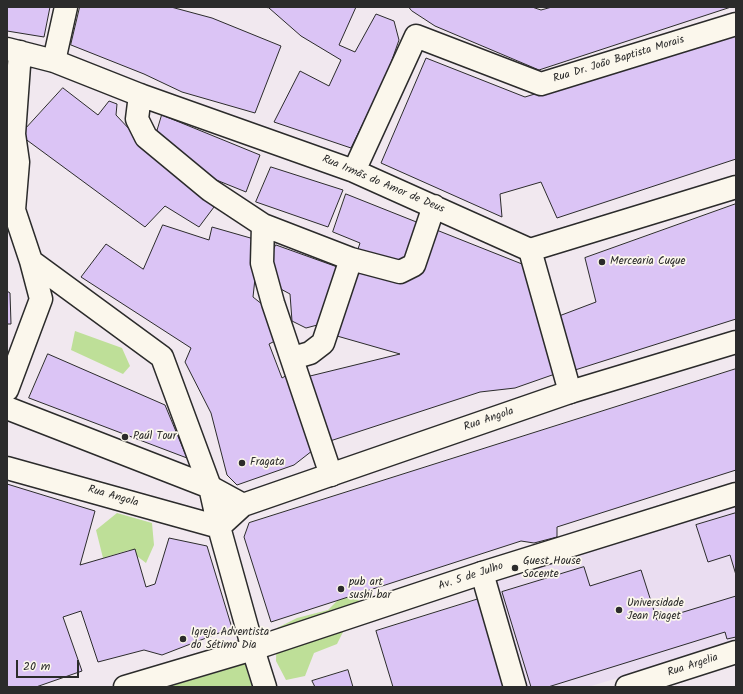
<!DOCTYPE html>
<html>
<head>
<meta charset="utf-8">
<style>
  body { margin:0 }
  #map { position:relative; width:743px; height:694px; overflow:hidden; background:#f1e8ef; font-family:Kalam,sans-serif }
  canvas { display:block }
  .frame { position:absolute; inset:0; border:8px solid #2b2b2b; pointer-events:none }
  .scale { position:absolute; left:16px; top:660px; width:63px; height:18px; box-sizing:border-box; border:2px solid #2b2b2b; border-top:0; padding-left:5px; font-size:12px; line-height:14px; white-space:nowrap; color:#2b2b2b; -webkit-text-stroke:3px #fbf7ec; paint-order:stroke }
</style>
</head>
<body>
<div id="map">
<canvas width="743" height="694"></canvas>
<div class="frame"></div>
<div class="scale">20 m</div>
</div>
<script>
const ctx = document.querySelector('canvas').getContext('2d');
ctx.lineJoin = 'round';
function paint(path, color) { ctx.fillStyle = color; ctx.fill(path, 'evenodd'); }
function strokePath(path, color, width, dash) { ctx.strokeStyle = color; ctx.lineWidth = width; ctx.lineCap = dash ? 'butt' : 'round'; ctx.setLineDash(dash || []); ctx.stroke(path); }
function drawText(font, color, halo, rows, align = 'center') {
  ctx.font = font + ' Kalam,sans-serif'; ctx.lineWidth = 3.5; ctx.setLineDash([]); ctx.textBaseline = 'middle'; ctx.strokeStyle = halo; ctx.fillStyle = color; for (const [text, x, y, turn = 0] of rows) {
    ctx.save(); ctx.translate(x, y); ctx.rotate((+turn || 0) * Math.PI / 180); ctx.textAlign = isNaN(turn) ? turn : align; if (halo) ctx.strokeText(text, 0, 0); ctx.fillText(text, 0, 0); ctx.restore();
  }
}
paint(new Path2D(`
  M 736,505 L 736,642 L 588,687 L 526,687 L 493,579 Z`), '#eaddf1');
paint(new Path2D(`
  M 75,331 L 122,348 L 130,366 L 123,374 L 71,350 Z
  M 117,513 L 152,523 L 154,545 L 146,563 L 129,550 L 103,558 L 96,530 Z
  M 344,594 L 359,600 L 337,644 L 314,653 L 305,676 L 286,680 L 276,661 L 277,628 L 297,618 L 328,610 Z
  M 245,664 L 252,687 L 168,687 Z`), '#bedf98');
const building = new Path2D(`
  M 7,7 L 50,7 L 44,37 L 7,31 Z
  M 80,7 L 171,7 L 212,18 L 281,46 L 255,113 L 182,92 L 144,74 L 71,45 Z
  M 262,7 L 356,7 L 339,45 L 355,52 L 376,14 L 394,21 L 399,40 L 387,74 L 351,148 L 274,122 L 300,71 L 329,86 L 341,60 L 301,36 L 269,8 Z
  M 409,7 L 532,7 L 541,10 L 552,7 L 731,7 L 539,70 L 435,26 L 412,11 Z
  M 736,35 L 736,159 L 557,218 L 541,182 L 500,194 L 502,217 L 381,163 L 426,58 L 525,97 L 699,43 Z
  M 63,88 L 98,115 L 109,101 L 117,104 L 116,115 L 147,148 L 214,207 L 199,227 L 165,206 L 145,227 L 20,135 Z
  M 162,115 L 260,155 L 246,192 L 204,175 L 156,135 Z
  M 271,167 L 343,190 L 328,227 L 256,202 Z
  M 346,194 L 522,264 L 555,374 L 515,388 L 480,392 L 327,442 L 306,377 L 400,354 L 330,334 L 360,243 L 333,232 Z
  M 736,204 L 736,319 L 575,370 L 559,316 L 596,302 L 585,258 Z
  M 163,225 L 209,240 L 212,227 L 254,239 L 256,269 L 253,297 L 273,313 L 281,338 L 269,344 L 282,378 L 289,374 L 317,447 L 294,465 L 237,485 L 227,475 L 211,413 L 185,362 L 191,348 L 81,277 L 106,244 L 143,269 Z
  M 276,245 L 343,269 L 325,323 L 306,328 L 292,321 L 290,294 L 277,287 L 269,259 Z
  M 7,291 L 10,293 L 11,324 L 7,324 Z
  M 48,354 L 165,405 L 187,458 L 29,398 Z
  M 736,369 L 736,470 L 557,527 L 557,537 L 534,543 L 521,541 L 271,622 L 244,537 L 249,523 Z
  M 7,484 L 95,511 L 80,565 L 135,549 L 146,587 L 155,584 L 169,538 L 207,546 L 232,628 L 162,655 L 144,650 L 98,662 L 81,611 L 63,617 L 82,671 L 36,687 L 7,687 Z
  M 736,513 L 736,575 L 730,555 L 708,562 L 696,525 Z
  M 584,567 L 590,586 L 641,570 L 657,620 L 736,596 L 736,637 L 727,639 L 725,632 L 548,687 L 531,687 L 502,592 Z
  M 482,598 L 507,687 L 393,687 L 376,631 Z
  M 348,670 L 353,687 L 315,687 L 312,681 Z`);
paint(building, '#dbc4f5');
strokePath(building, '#2b2b2b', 1);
const street = new Path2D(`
  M 7,49 L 54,61 L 140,95 L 354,171 L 530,250 L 736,187
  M 54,61 L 66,7
  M 140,95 L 137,119 L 146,137 L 210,190 L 263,225 L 351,259 L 400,272 L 414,265 L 434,206
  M 354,171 L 416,36 L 541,84 L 736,24
  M 7,208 L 14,210 L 31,261 L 41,299 L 7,390
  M 14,210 L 18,162 L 14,134 L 20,52
  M 263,225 L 262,263 L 273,303 L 331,475
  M 530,250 L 570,392
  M 31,261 L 162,357 L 210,487
  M 293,358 L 310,353 L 323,343 L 351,259
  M 482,573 L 515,687
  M 253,649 L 265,687
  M 627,687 L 736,652`);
const secondary = new Path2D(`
  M 7,408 L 210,487 L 243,505
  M 7,468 L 219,527 L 243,505 L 570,392 L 736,342
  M 210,487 L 219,527 L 253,649
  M 125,687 L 253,649 L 482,573 L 736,494`);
strokePath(street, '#2b2b2b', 25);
strokePath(secondary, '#2b2b2b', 25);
strokePath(street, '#fbf7ec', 22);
strokePath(secondary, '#fbf7ec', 22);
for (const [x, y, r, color] of [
  [602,262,4,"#2b2b2b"],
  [125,437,4,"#2b2b2b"],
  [242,463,4,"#2b2b2b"],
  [515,568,4,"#2b2b2b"],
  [341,589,4,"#2b2b2b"],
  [619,610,4,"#2b2b2b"],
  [183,639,4,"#2b2b2b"]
]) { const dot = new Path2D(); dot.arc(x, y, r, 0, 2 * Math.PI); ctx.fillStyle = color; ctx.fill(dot); strokePath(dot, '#fbf7ec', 1.5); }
drawText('11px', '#2b2b2b', '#fbf7ec', [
  ["Rua Dr. João Baptista Morais",619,60,-17],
  ["Rua Irmãs do Amor de Deus",383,185,23],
  ["Rua Angola",489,420,-19],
  ["Rua Angola",113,497,16],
  ["Av. 5 de Julho",471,577,-18],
  ["Rua Argelia",693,666,-18]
]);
drawText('11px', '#2b2b2b', '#fbf7ec', [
  ["Mercearia Cuque",610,262],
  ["Paúl Tour",133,437],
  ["Fragata",250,463],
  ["Guest House",523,562],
  ["Socente",523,575],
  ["pub art",349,583],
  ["sushi bar",349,596],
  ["Universidade",627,604],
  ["Jean Piaget",627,617],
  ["Igreja Adventista",191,633],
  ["do Sétimo Dia",191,646]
], 'left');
</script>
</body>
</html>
